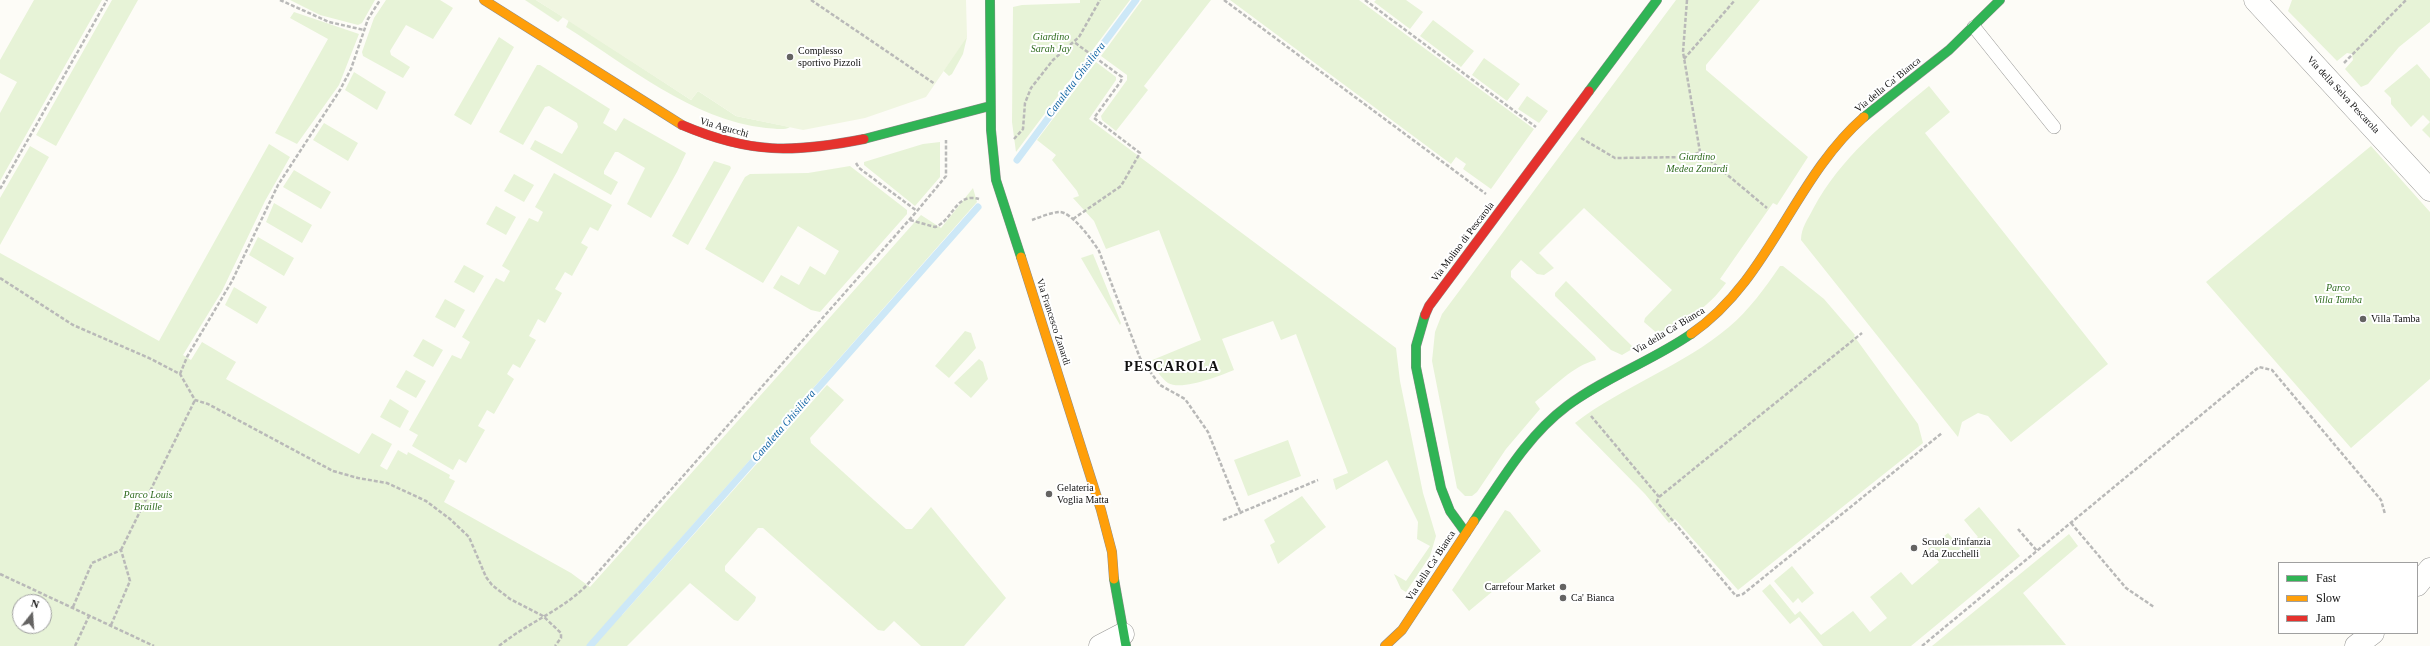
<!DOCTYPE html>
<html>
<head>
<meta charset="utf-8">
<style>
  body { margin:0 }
  #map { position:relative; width:2430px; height:646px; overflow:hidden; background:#fdfcf7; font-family:Georgia,serif }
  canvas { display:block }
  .legend { position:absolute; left:2278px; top:562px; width:140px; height:72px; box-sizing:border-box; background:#fff; border:1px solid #a0a0a0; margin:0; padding:5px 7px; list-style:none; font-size:12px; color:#111 }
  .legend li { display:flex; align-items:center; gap:8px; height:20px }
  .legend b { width:20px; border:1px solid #a0a0a0 }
  .north { position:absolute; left:12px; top:594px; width:40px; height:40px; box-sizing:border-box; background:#fff; border:1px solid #a0a0a0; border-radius:50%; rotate:17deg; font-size:11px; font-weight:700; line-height:16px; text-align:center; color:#111 }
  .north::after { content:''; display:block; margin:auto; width:14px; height:18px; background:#646362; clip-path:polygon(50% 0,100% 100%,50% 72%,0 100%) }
</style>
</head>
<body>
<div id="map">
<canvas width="2430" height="646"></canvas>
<ul class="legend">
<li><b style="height:5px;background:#30b455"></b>Fast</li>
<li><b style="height:5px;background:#ff9f0a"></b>Slow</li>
<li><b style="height:5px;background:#e5322d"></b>Jam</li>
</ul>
<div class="north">N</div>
</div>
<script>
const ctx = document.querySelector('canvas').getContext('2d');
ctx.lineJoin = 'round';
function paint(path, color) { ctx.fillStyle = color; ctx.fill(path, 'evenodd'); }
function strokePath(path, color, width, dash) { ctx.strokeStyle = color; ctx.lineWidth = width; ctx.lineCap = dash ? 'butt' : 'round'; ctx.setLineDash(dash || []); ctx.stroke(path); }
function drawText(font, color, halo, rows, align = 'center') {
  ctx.font = font + ' Georgia,serif'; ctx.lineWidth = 4; ctx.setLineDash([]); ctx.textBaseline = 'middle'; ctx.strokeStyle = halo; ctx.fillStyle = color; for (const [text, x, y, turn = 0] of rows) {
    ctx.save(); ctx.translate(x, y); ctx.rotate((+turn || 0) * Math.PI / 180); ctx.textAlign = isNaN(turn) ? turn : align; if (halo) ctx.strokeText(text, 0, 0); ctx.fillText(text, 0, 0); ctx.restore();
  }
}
paint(new Path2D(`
  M 34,0 L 102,0 L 0,181 L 0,113 L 17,82 L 0,73 L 0,60 Z
  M 112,0 L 138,0 L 56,146 L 36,135 Z
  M 290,0 L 375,0 L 362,23 L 358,25 L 320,15 Z
  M 386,0 L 440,0 L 453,8 L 433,39 L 406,25 L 390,51 L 391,55 L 410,67 L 403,78 L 363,56 L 362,52 L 374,18 Z
  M 525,0 L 536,0 L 563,17 L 558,22 Z
  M 1080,0 L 1130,0 L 1016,152 L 1012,122 L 1013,7 L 1022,5 L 1080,3 Z
  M 1142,0 L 1211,0 L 1144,86 L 1148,90 L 1116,131 L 1102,120 L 1101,116 L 1127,80 L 1127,75 L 1101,56 Z
  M 1230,0 L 1359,0 L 1534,129 L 1491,189 L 1463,169 L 1466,164 L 1456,157 L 1451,164 Z
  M 1376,0 L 1406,0 L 1423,12 L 1410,29 L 1374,2 Z
  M 1676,0 L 1760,0 L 1706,65 L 1706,70 L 1808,157 L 1777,205 L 1773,203 L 1720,279 L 1726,283 C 1708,308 1686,321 1659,335 L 1644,322 L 1645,318 L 1672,290 L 1584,208 L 1539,253 L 1554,268 L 1544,275 L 1537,274 L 1521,260 L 1511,271 L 1511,277 L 1595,357 L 1596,360 C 1572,366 1554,387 1535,402 L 1540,409 L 1506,449 L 1477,492 L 1472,496 L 1465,496 L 1457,488 L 1432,361 L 1435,332 L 1442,314 L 1451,302 Z
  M 2292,0 L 2430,0 L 2430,22 L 2399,47 L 2368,84 L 2361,87 L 2345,69 L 2353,60 L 2352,54 L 2347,53 L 2337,61 L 2288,11 Z
  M 294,12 L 359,34 L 339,85 L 297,144 L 275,133 L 328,39 L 290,18 Z
  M 569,20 L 691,100 L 698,91 L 736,116 L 790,127 C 784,131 773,128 766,128 C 692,120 627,65 566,27 Z
  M 1433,20 L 1474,51 L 1461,67 L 1420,36 Z
  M 499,37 L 514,47 L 471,125 L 454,115 Z
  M 967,37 L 963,54 L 952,74 L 949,76 L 936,64 Z
  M 1484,58 L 1520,84 L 1507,101 L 1472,75 Z
  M 1096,62 L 1116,77 L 1116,80 L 1089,119 L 1396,348 L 1400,381 L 1423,493 L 1436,536 L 1430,556 L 1406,592 L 1401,589 L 1394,574 L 1406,581 L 1430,546 L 1417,539 L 1418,522 L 1387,460 L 1336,490 L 1333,479 L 1348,473 L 1296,334 L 1281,340 L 1273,321 L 1222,339 L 1234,370 C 1219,376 1182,391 1168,383 C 1161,378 1156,369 1150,361 L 1201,340 L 1159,230 L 1106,249 L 1094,221 L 1073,198 L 1079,196 L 1077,191 L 1052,160 L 1056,155 L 1037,140 Z
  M 2417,64 L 2430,79 L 2430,138 L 2422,130 L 2430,122 L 2423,115 L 2411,127 L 2391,104 L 2391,98 L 2384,91 Z
  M 537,65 L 540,65 L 610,109 L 603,123 L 616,131 L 624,118 L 686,153 L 677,172 L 651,218 L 627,204 L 645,168 L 618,152 L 615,152 L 604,171 L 604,174 L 618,182 L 611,195 L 530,149 L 535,140 L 562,154 L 578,127 L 577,123 L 549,106 L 545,107 L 523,145 L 499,132 Z
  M 354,72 L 386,92 L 377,110 L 345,90 Z
  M 1929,86 L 1950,112 L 1925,133 L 2108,364 L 2011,442 L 1988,416 L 1978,413 L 1962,422 L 1958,437 L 1801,240 C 1801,228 1808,219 1813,209 C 1841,157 1884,123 1929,86 Z
  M 1527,96 L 1548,111 L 1539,123 L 1518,109 Z
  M 324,123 L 358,143 L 348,161 L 313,140 Z
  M 940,142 L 940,177 L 915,206 L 864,165 L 864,162 L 923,144 Z
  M 269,144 L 290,157 L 265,201 L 222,291 L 183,355 L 191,360 L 202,342 L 236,362 L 226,379 L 359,454 L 372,433 L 392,444 L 380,466 L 387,470 L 398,450 L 407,455 L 408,452 L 450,475 L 449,478 L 455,481 L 444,502 L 571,573 L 590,587 L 921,215 L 941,228 L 973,188 L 977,202 L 617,611 L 622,615 L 827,385 L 844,400 L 810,438 L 811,443 L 906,529 L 912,529 L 931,507 L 1006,598 L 964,646 L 921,646 L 894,621 L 884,631 L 878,630 L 763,528 L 758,528 L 725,566 L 725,571 L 756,597 L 755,601 L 738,621 L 734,620 L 690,583 L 627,646 L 0,646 L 0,253 L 159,341 ZM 20,602 L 44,602 L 44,626 L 20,626 Z
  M 30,146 L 49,157 L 0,245 L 0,198 Z
  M 2371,146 L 2430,212 L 2430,379 L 2351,448 L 2206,282 Z
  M 714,161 L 730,166 L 731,168 L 688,245 L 672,236 Z
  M 850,166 L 907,210 L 907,214 L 820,312 L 811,310 L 773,288 L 781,275 L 799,285 L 810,266 L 825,275 L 839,251 L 798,226 L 763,283 L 705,249 L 745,177 L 750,174 L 808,173 Z
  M 294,170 L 331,192 L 321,209 L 283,187 Z
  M 554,173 L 612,205 L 598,231 L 590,227 L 581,243 L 588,247 L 572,276 L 565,272 L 555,289 L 562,293 L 545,323 L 538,319 L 529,336 L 536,340 L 520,368 L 513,364 L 507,374 L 514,379 L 494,414 L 487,410 L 478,426 L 485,430 L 466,463 L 459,459 L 453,470 L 412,446 L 418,435 L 409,430 L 452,355 L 461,359 L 470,342 L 462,337 L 496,278 L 504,282 L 510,271 L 502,266 L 529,218 L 538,222 L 543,212 L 535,207 Z
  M 514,174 L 534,185 L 524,202 L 504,191 Z
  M 274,203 L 312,225 L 302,243 L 266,222 Z
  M 496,206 L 516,217 L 506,235 L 486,224 Z
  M 258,237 L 294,258 L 284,276 L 249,255 Z
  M 1093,254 L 1121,323 L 1120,325 L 1081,258 Z
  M 464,265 L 484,276 L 474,293 L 454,282 Z
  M 1780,266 L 1783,266 L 1824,299 L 1855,335 L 1854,336 L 1918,424 L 1923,443 L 1738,590 L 1675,519 L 1669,523 L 1645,494 L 1575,423 C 1623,386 1683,366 1729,327 C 1749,310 1765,288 1780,266 Z
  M 1566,281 L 1634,348 L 1622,355 L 1611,350 L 1555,296 L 1555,293 Z
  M 234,287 L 267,307 L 257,324 L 225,305 Z
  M 445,299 L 465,310 L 455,328 L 435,317 Z
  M 965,331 L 971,333 L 976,348 L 949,378 L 935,366 Z
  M 423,339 L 443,350 L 433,367 L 413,356 Z
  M 979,359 L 983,362 L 988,379 L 971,398 L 954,383 Z
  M 406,370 L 426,381 L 416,398 L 396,387 Z
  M 390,399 L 409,411 L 400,428 L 380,417 Z
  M 1288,440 L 1301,476 L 1248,496 L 1234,460 Z
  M 1302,496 L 1326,527 L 1278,564 L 1270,545 L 1275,542 L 1264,520 Z
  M 1979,507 L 2020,556 L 1911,646 L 1823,646 L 1799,617 L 1790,624 L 1762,591 L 1770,584 L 1795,615 L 1800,611 L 1821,635 L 1853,611 L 1870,632 L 1887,618 L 1870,597 L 1901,572 L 1912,585 L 1939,562 L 1928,549 L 1948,533 L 1962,550 L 1978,537 L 1964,520 Z
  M 1505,510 L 1510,512 L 1541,551 L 1469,611 L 1452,590 Z
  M 2069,534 L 2078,546 L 2023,593 L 2066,645 L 1932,646 Z
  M 1792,566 L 1814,593 L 1802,603 L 1798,598 L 1793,603 L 1774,581 Z`), '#e7f3d7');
paint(new Path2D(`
  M 536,0 L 966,0 L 967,37 L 926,97 L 865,118 L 803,130 L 736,116 L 698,91 L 691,100 Z`), '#f0f6e1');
strokePath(new Path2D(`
  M 1017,160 L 1136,0
  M 590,646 L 978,207`), '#cde8f7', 7);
const lane = new Path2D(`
  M 1974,27 L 2054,127`);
const street = new Path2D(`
  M 2255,0 L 2430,190
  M 2417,585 L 2430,569
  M 1100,646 L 1123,634
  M 2356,646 L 2373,633`);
const fast = new Path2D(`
  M 990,0 L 991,130 L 996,180 L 1021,257
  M 1589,91 L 1657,0
  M 1864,117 L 1949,50 L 2000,0
  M 864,139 L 990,106
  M 1425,315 L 1416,346 L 1416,367 L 1441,488 L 1450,511 L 1466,533
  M 1474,521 C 1502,480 1527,436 1567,406 C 1606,377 1652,361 1691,334
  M 1114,579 L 1126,646`);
const slow = new Path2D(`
  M 484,0 L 682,125
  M 1021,257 L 1101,510 L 1112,552 L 1114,579
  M 1691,334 C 1770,280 1793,179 1864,117
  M 1385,646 L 1402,630 L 1474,521`);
const jam = new Path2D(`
  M 682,125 C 750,154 793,153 864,139
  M 1425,315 L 1429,306 L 1589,91`);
strokePath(lane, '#979795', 14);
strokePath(street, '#979795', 23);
strokePath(fast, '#8e8d8b', 10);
strokePath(slow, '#8e8d8b', 10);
strokePath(jam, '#8e8d8b', 10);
strokePath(new Path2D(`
  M 280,0 L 329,22 L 364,30
  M 811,0 L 935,84
  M 1224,0 L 1486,194
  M 1365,0 L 1536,127
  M 1687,0 L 1683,52 L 1700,152
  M 1684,59 L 1735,0
  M 2344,63 L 2406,0
  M 1581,138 L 1615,158 L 1688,157 L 1700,152 L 1767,208
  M 1014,139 L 1023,129 L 1025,103 L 1031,88 L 1053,60 L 1079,37 L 1100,0
  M 856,163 L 859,168 L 917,211
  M 0,189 L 107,0
  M 1073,219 L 1121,186 L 1140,153 L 1094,118 L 1121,81 L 1122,77 L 1074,42
  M 910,220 L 935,227 C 953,221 955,192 979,199
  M 1032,220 C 1040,217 1050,213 1059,212 C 1071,211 1093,241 1099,251 L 1140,358 L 1160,385 L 1185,399 L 1208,432 L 1241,514
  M 0,278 L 73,325 L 149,358 L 180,374 L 195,400 L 208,404 L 333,471 L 358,478 L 387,483 L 426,501 L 450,519 L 469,537 L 486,577 L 492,585 L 510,599 L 543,616 L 561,633 L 561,638 L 555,646
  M 180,374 L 187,357 L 232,281 L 278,185 L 340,90 L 351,69 L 368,19 L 380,0
  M 1591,416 L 1659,497 L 1657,502 L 1736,596 L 1743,594 L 1942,433
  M 1659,497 L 1862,333
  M 1223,520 L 1318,480
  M 2071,523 L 2126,588 L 2154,607
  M 2018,529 L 2037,551
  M 121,550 L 195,400
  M 0,574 L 154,646
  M 73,607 L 92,563 L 121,550 L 130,581 L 111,625
  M 75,646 L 90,614
  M 499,646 C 527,623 561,611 586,586 L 917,211 L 946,176 L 946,140
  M 1922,646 L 2259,367 L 2272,370 L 2381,500 L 2385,514`), '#b9b9b8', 2.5, [4, 2]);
strokePath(lane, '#fffffe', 13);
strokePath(street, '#fffffe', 22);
strokePath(fast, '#30b455', 9);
strokePath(slow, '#ff9f0a', 9);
strokePath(jam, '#e5322d', 9);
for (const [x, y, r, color] of [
  [790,57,4,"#646362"],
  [2363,319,4,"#646362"],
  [1049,494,4,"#646362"],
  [1914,548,4,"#646362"],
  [1563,587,4,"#646362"],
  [1563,598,4,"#646362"]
]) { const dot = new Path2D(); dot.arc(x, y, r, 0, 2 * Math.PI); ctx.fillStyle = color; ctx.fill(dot); strokePath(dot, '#fff', 1.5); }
drawText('italic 10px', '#2f6b1f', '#fff', [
  ["Giardino",1051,37],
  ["Sarah Jay",1051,49],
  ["Giardino",1697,157],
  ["Medea Zanardi",1697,169],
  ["Parco",2338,288],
  ["Villa Tamba",2338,300],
  ["Parco Louis",148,495],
  ["Braille",148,507]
]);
drawText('10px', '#111', '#fff', [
  ["Complesso",798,51],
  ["sportivo Pizzoli",798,63],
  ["Villa Tamba",2371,319],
  ["Gelateria",1057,488],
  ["Voglia Matta",1057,500],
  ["Scuola d'infanzia",1922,542],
  ["Ada Zucchelli",1922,554],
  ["Carrefour Market",1555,587,"right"],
  ["Ca' Bianca",1571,598]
], 'left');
drawText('10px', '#111', '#fff', [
  ["Via della Ca' Bianca",1888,85,-39],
  ["Via della Selva Pescarola",2343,95,47],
  ["Via Agucchi",724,128,16],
  ["Via Molino di Pescarola",1463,242,-53],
  ["Via Francesco Zanardi",1053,322,72],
  ["Via della Ca' Bianca",1669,331,-31],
  ["Via della Ca' Bianca",1431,566,-57]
]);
drawText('italic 11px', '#1768a6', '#fff', [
  ["Canaletta Ghisiliera",1076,80,-53],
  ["Canaletta Ghisiliera",784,426,-49]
]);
ctx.letterSpacing = '1px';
drawText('bold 14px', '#111', '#fff', [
  ["PESCAROLA",1172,367]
]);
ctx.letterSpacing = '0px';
</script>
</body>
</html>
